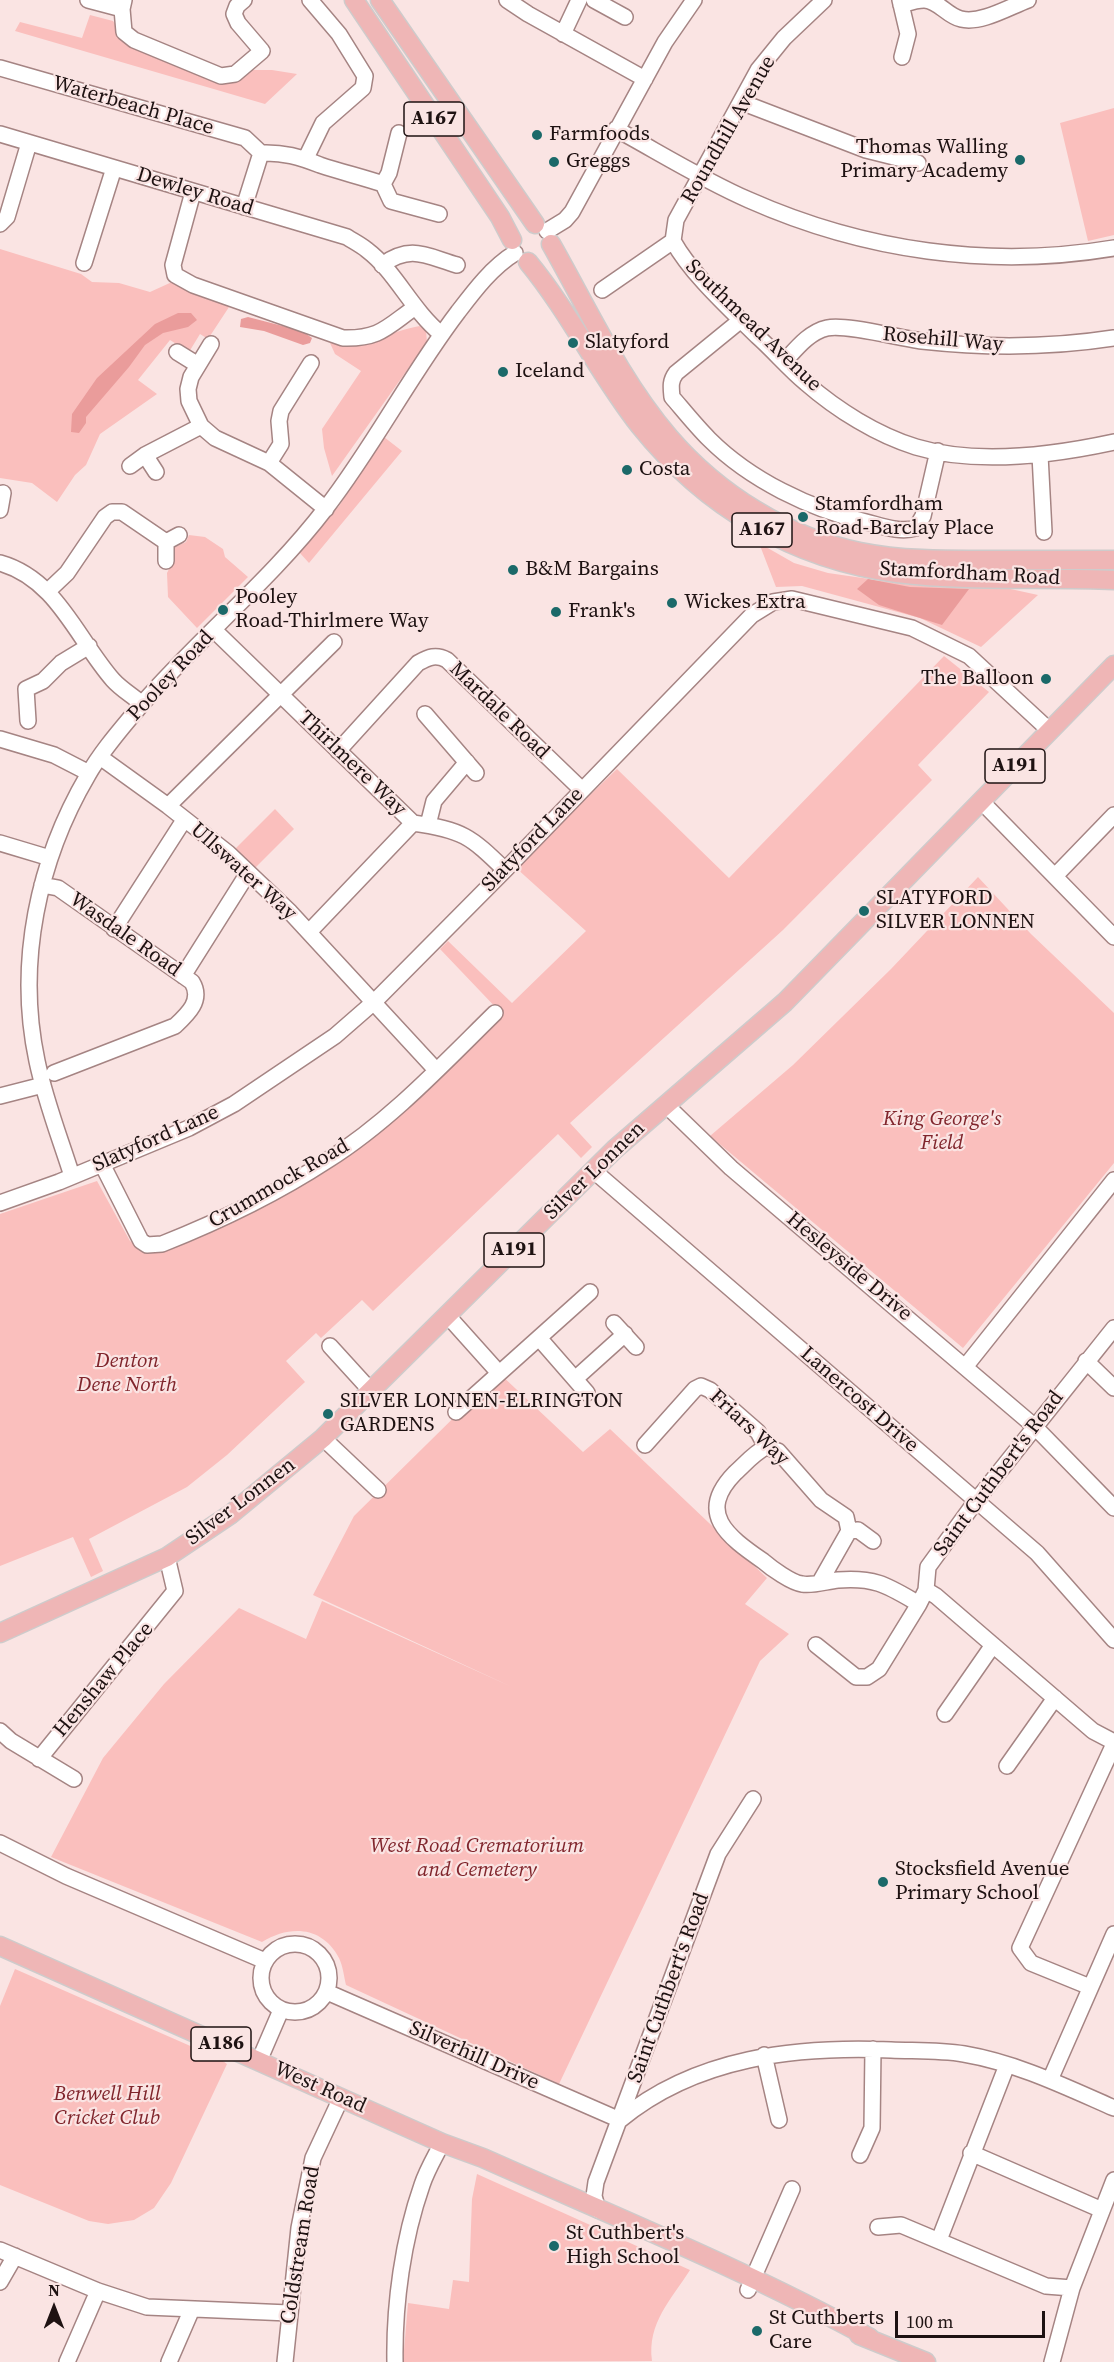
<!DOCTYPE html>
<html>
<head>
<meta charset="utf-8">
<style>
  body { margin:0 }
  #map { position:relative; width:1114px; height:2362px; overflow:hidden; background:#fae4e3; font-family:"Source Serif 4",serif }
  canvas { display:block }
  .north { position:absolute; left:24px; top:2278px; width:60px; height:60px; -webkit-text-stroke:4px #fae4e3; paint-order:stroke; rotate:0deg; font-size:16px; font-weight:700; line-height:24px; text-align:center; color:#1e1212 }
  .north::after { content:''; display:block; margin:auto; width:21px; height:27px; background:#1e1212; clip-path:polygon(50% 0,100% 100%,50% 72%,0 100%) }
  .scale { position:absolute; left:895px; top:2311px; width:150px; height:27px; box-sizing:border-box; border:3px solid #1e1212; border-top:0; padding-left:8px; font-size:18px; line-height:21px; white-space:nowrap; color:#1e1212; -webkit-text-stroke:4px #fae4e3; paint-order:stroke }
</style>
</head>
<body>
<div id="map">
<canvas width="1114" height="2362"></canvas>
<div class="north">N</div>
<div class="scale">100 m</div>
</div>
<script>
const ctx = document.querySelector('canvas').getContext('2d');
ctx.lineJoin = 'round';
function paint(path, color) { ctx.fillStyle = color; ctx.fill(path, 'evenodd'); }
function strokePath(path, color, width, dash) { ctx.strokeStyle = color; ctx.lineWidth = width; ctx.lineCap = dash ? 'butt' : 'round'; ctx.setLineDash(dash || []); ctx.stroke(path); }
function drawText(font, color, halo, rows, align = 'center') {
  ctx.font = font + ' "Source Serif 4",serif'; ctx.lineWidth = 4.5; ctx.setLineDash([]); ctx.textBaseline = 'middle'; ctx.strokeStyle = halo; ctx.fillStyle = color; for (const [text, x, y, turn = 0] of rows) {
    ctx.save(); ctx.translate(x, y); ctx.rotate((+turn || 0) * Math.PI / 180); ctx.textAlign = isNaN(turn) ? turn : align; if (halo) ctx.strokeText(text, 0, 0); ctx.fillText(text, 0, 0); ctx.restore();
  }
}
paint(new Path2D(`
  M 90,15 L 113,21 L 129,42 L 215,80 L 250,70 L 272,70 L 297,74 L 265,104 L 15,31 L 20,22 L 82,38 Z
  M 1114,108 L 1114,235 L 1088,241 L 1060,123 Z
  M 0,249 L 81,274 L 92,282 L 119,283 L 150,292 L 172,282 L 231,304 L 208,339 L 200,334 L 189,352 L 170,340 L 138,380 L 157,394 L 100,434 L 86,465 L 75,475 L 57,502 L 32,483 L 0,478 Z
  M 420,326 L 426,331 L 427,342 L 332,476 L 324,448 L 322,429 L 361,371 L 335,354 L 330,343 C 365,348 387,332 420,326 Z
  M 384,437 L 402,451 L 309,563 L 299,552 L 339,506 Z
  M 189,535 L 205,537 L 223,549 L 225,557 L 248,577 L 197,628 L 168,597 L 167,573 L 172,563 L 173,548 L 186,542 Z
  M 759,543 L 794,563 L 828,573 L 911,585 L 997,586 L 1038,595 L 981,647 L 920,618 L 802,586 L 776,587 Z
  M 944,656 L 989,692 L 918,765 L 932,780 L 783,930 L 570,1123 L 592,1147 L 581,1158 L 558,1134 L 373,1311 L 362,1300 L 321,1338 L 316,1333 L 286,1361 L 305,1382 L 227,1455 L 187,1487 L 89,1539 L 103,1571 L 91,1577 L 73,1537 L 0,1566 L 0,1214 L 97,1181 L 130,1241 L 142,1249 L 336,1159 L 501,1013 L 440,949 L 448,941 L 512,1003 L 586,931 L 515,867 L 617,769 L 729,878 Z
  M 275,809 L 294,829 L 253,870 L 234,850 Z
  M 978,877 L 1031,934 L 1114,1013 L 1114,1163 L 963,1348 L 710,1136 L 793,1065 L 891,969 Z
  M 499,1373 L 583,1452 L 610,1429 L 767,1578 L 745,1604 L 789,1634 L 760,1661 L 559,2084 L 346,1985 C 344,1977 343,1966 339,1958 C 322,1926 290,1925 262,1942 L 51,1857 L 103,1758 L 164,1684 L 239,1608 L 306,1639 L 322,1601 L 512,1687 L 313,1595 L 354,1516 Z
  M 15,1969 L 220,2059 L 227,2064 L 171,2183 L 154,2208 L 134,2220 L 108,2224 L 89,2221 L 0,2185 L 0,2006 Z
  M 477,2174 L 690,2270 C 671,2300 647,2323 652,2361 L 403,2362 L 408,2303 L 449,2309 L 453,2280 L 469,2282 L 472,2199 Z`), '#fabfbd');
paint(new Path2D(`
  M 178,313 L 191,313 L 197,320 L 188,327 L 163,333 L 145,345 L 129,367 L 86,417 L 86,423 L 79,433 L 71,432 L 72,414 L 97,378 L 155,324 Z
  M 248,317 L 302,331 L 312,338 L 310,343 L 303,345 L 264,331 L 240,327 L 241,319 Z
  M 868,579 L 910,587 L 969,589 L 942,625 L 879,605 L 857,589 Z`), '#ea9c9b');
const minor = new Path2D(`
  M 88,0 L 122,9
  M 124,0 L 122,9 L 124,32 L 134,40 L 221,76 L 235,74 L 262,51 L 238,23 L 234,14 L 237,6 L 244,0
  M 507,0 L 528,14 L 645,79
  M 594,0 L 625,17
  M 900,0 L 908,34 L 902,57
  M 901,5 C 908,3 916,0 924,0 C 938,0 947,16 961,19 C 981,24 1009,7 1028,0
  M 563,34 L 579,0
  M 0,68 L 245,138 L 261,153
  M 741,102 L 866,150 L 918,163
  M 616,129 C 660,153 703,180 749,200 C 864,251 990,269 1114,248
  M 0,134 L 347,237 C 353,241 361,245 367,250 C 396,272 411,309 441,334
  M 306,158 L 323,123 L 363,88 L 365,76 L 339,34 L 310,0
  M 383,184 L 389,173 L 399,133
  M 193,192 L 173,265 L 175,275 L 193,285 L 343,338 C 379,339 386,328 414,308
  M 244,207 L 261,153 C 283,152 300,157 320,165 C 341,172 362,177 383,184 L 391,201 L 439,214
  M 0,224 L 7,217 L 29,143
  M 547,231 L 565,220 L 572,212 L 665,42 L 694,0
  M 673,241 C 692,275 729,308 757,336 C 774,351 789,369 806,383 C 837,410 877,435 916,447 C 976,465 1054,455 1114,442
  M 673,241 L 676,220 L 758,70 L 784,38 L 824,0
  M 84,263 L 114,168
  M 382,265 C 411,244 426,256 457,265
  M 602,290 L 673,241
  M 741,320 L 676,373 C 670,381 671,387 672,397 C 684,411 696,426 709,439 C 750,480 810,509 866,522 C 882,526 900,533 916,528 L 923,516 L 938,451
  M 211,344 L 191,377 L 188,389 L 189,401 L 201,426 L 215,438 L 269,463 L 326,509
  M 177,352 L 198,365
  M 784,362 C 796,349 809,332 827,328 C 847,324 898,338 922,341 C 986,348 1050,348 1114,338
  M 145,455 L 156,472
  M 1040,455 L 1044,532
  M 269,463 L 281,444 L 279,421 L 281,411 L 311,363
  M 130,466 L 145,455 L 201,426
  M 0,510 L 3,493
  M 166,561 L 166,542 L 179,535
  M 0,563 C 57,579 77,639 113,680 C 121,689 133,696 142,704
  M 48,591 L 67,573 L 105,517 L 112,512 L 122,512 L 166,542
  M 214,630 L 413,823 C 463,830 470,836 505,870
  M 425,714 L 476,773
  M 28,721 L 26,689 L 43,681 L 61,663 L 89,646
  M 0,739 L 54,755 L 89,773
  M 338,751 L 418,663 C 429,657 436,654 447,660 L 582,790
  M 100,757 L 168,806 L 228,853 L 290,912 L 436,1070
  M 981,801 L 1114,937
  M 168,806 L 334,642
  M 428,825 L 434,801 L 467,762
  M 0,843 L 50,858
  M 1056,875 L 1114,815
  M 42,885 L 58,888 L 192,982 C 203,1000 188,1014 175,1026 L 54,1073
  M 114,929 L 184,820
  M 309,932 L 413,823
  M 183,976 L 248,873
  M 0,1096 L 43,1085
  M 666,1105 L 731,1168 L 1034,1426 L 1114,1508
  M 102,1164 L 141,1241 L 147,1245 L 162,1244 C 220,1221 276,1194 328,1160 C 390,1121 443,1064 495,1013
  M 594,1171 L 1037,1553 L 1114,1640
  M 72,1176 C 60,1138 45,1100 37,1061 C 16,963 38,860 88,775 C 102,750 123,727 141,705 C 200,637 271,580 326,508 C 374,446 410,375 458,312 C 474,291 492,267 515,253
  M 0,1203 L 59,1182 L 189,1128 L 234,1104 L 335,1036 L 374,1002 L 505,870 L 752,615 L 773,602 L 792,599 L 912,628 L 969,656 L 1050,731
  M 447,1315 L 499,1373
  M 614,1323 L 636,1347
  M 539,1338 L 587,1393
  M 330,1346 L 371,1391
  M 1086,1361 L 1114,1388
  M 965,1367 L 1114,1180
  M 575,1379 L 625,1334
  M 456,1412 L 590,1292
  M 323,1438 L 378,1490
  M 645,1445 L 695,1389 L 701,1386 L 710,1390 L 758,1432 L 766,1447 L 778,1451 L 821,1500 L 846,1517 L 849,1531
  M 766,1447 C 754,1453 745,1464 735,1473 C 696,1513 727,1536 763,1561 C 771,1568 792,1583 802,1584 C 813,1586 827,1581 838,1580 C 876,1577 888,1586 919,1604
  M 820,1582 L 849,1531 L 858,1530 L 873,1541
  M 926,1590 L 936,1596 L 1093,1731 L 1114,1742
  M 816,1645 L 856,1677 L 867,1677 L 879,1669 L 919,1604 L 926,1590 L 928,1567 L 976,1501 L 1114,1328
  M 945,1714 L 993,1645
  M 0,1731 L 11,1741 L 74,1779
  M 39,1759 L 175,1591 L 167,1557
  M 1007,1766 L 1055,1698
  M 0,1843 L 66,1876 L 265,1961
  M261 1978a34 34 0 1 1 68 0a34 34 0 1 1-68 0Z
  M 1090,1987 L 1031,1963 L 1020,1948 L 1114,1744
  M 327,1992 L 620,2120 C 696,2057 797,2046 891,2050 C 915,2051 940,2050 964,2054 C 1017,2063 1066,2087 1114,2108
  M 764,2055 L 779,2120
  M 259,2061 L 281,2010
  M 1050,2080 L 1114,1934
  M 971,2153 L 1102,2210
  M 860,2155 L 872,2128 L 873,2049
  M 598,2210 L 594,2196 L 596,2182 L 718,1854 L 753,1799
  M 878,2227 L 901,2225 L 1046,2286 L 1072,2288
  M 939,2240 L 1007,2065
  M 0,2250 L 98,2291 L 147,2307 L 289,2313
  M 0,2282 L 15,2256
  M 748,2290 L 792,2189
  M 67,2362 L 98,2291
  M 169,2362 L 192,2309
  M 285,2362 L 299,2228 L 313,2158 L 341,2098
  M 395,2362 C 394,2304 403,2239 422,2185 C 427,2170 435,2157 442,2143
  M 1052,2362 L 1072,2288 L 1114,2180`);
const major = new Path2D(`
  M 354,0 L 500,217 L 512,240
  M 380,0 L 535,224
  M 551,244 C 588,309 620,380 669,437 C 717,493 788,538 860,552 C 905,561 951,560 996,560 C 1035,560 1075,560 1114,560
  M 528,262 C 570,313 599,374 640,426 C 705,507 794,560 897,573 C 969,582 1042,577 1114,580
  M 0,1633 L 167,1557 L 231,1514 L 323,1438 L 615,1149 L 785,1002 L 1114,665
  M 0,1946 L 442,2143 L 483,2158 C 613,2216 746,2270 870,2338
  M 859,2335 L 926,2362`);
strokePath(minor, '#a58483', 18);
strokePath(major, '#cecbcb', 21);
strokePath(minor, '#fff', 15);
strokePath(major, '#efb6b6', 18);
for (const [x, y, r, color] of [
  [537,135,6,"#1b6969"],
  [1020,160,6,"#1b6969"],
  [554,162,6,"#1b6969"],
  [573,343,6,"#1b6969"],
  [503,372,6,"#1b6969"],
  [627,470,6,"#1b6969"],
  [803,517,6,"#1b6969"],
  [513,570,6,"#1b6969"],
  [672,603,6,"#1b6969"],
  [223,610,6,"#1b6969"],
  [556,612,6,"#1b6969"],
  [1046,679,6,"#1b6969"],
  [864,911,6,"#1b6969"],
  [328,1414,6,"#1b6969"],
  [883,1882,6,"#1b6969"],
  [554,2246,6,"#1b6969"],
  [757,2331,6,"#1b6969"]
]) { const dot = new Path2D(); dot.arc(x, y, r, 0, 2 * Math.PI); ctx.fillStyle = color; ctx.fill(dot); strokePath(dot, '#fae4e3', 2); }
for (const [x, y, w] of [
  [434,119,60],
  [762,530,60],
  [1015,766,60],
  [514,1250,60],
  [221,2044,60]
]) { const box = new Path2D(); box.roundRect(x - w / 2, y - 17, w, 34, 4.5); ctx.fillStyle = '#fae4e3'; ctx.fill(box); strokePath(box, '#1e1212', 1.5); }
drawText('bold 20px', '#1e1212', null, [
  ["A167",434,119],
  ["A167",762,530],
  ["A191",1015,766],
  ["A191",514,1250],
  ["A186",221,2044]
]);
drawText('21px', '#1e1212', '#fae4e3', [
  ["Waterbeach Place",133,106,16],
  ["Roundhill Avenue",729,130,-60],
  ["Dewley Road",195,192,17],
  ["Southmead Avenue",753,326,44],
  ["Rosehill Way",943,340,5],
  ["Stamfordham Road",970,574,3],
  ["Pooley Road",171,676,-47],
  ["Mardale Road",499,711,44],
  ["Thirlmere Way",352,764,44],
  ["Slatyford Lane",533,840,-46],
  ["Ullswater Way",243,872,42],
  ["Wasdale Road",125,935,35],
  ["Slatyford Lane",156,1139,-24],
  ["Silver Lonnen",595,1171,-44],
  ["Crummock Road",279,1184,-30],
  ["Hesleyside Drive",849,1267,40],
  ["Lanercost Drive",859,1400,41],
  ["Friars Way",749,1428,43],
  ["Saint Cuthbert's Road",999,1474,-53],
  ["Silver Lonnen",241,1502,-37],
  ["Henshaw Place",104,1680,-50],
  ["Saint Cuthbert's Road",669,1988,-70],
  ["Silverhill Drive",474,2056,24],
  ["West Road",320,2088,24],
  ["Coldstream Road",301,2245,-81]
]);
drawText('21px', '#1e1212', '#fae4e3', [
  ["Farmfoods",549,135],
  ["Thomas Walling",1008,148,"right"],
  ["Primary Academy",1008,172,"right"],
  ["Greggs",566,162],
  ["Slatyford",585,343],
  ["Iceland",515,372],
  ["Costa",639,470],
  ["Stamfordham",815,505],
  ["Road-Barclay Place",815,529],
  ["B&M Bargains",525,570],
  ["Pooley",235,598],
  ["Road-Thirlmere Way",235,622],
  ["Wickes Extra",684,603],
  ["Frank's",568,612],
  ["The Balloon",1034,679,"right"],
  ["SLATYFORD",876,899],
  ["SILVER LONNEN",876,923],
  ["SILVER LONNEN-ELRINGTON",340,1402],
  ["GARDENS",340,1426],
  ["Stocksfield Avenue",895,1870],
  ["Primary School",895,1894],
  ["St Cuthbert's",566,2234],
  ["High School",566,2258],
  ["St Cuthberts",769,2319],
  ["Care",769,2343]
], 'left');
drawText('italic 21px', '#80252c', '#fae4e3', [
  ["King George's",942,1120],
  ["Field",942,1144],
  ["Denton",127,1362],
  ["Dene North",127,1386],
  ["West Road Crematorium",477,1847],
  ["and Cemetery",477,1871],
  ["Benwell Hill",107,2095],
  ["Cricket Club",107,2119]
]);
</script>
</body>
</html>
